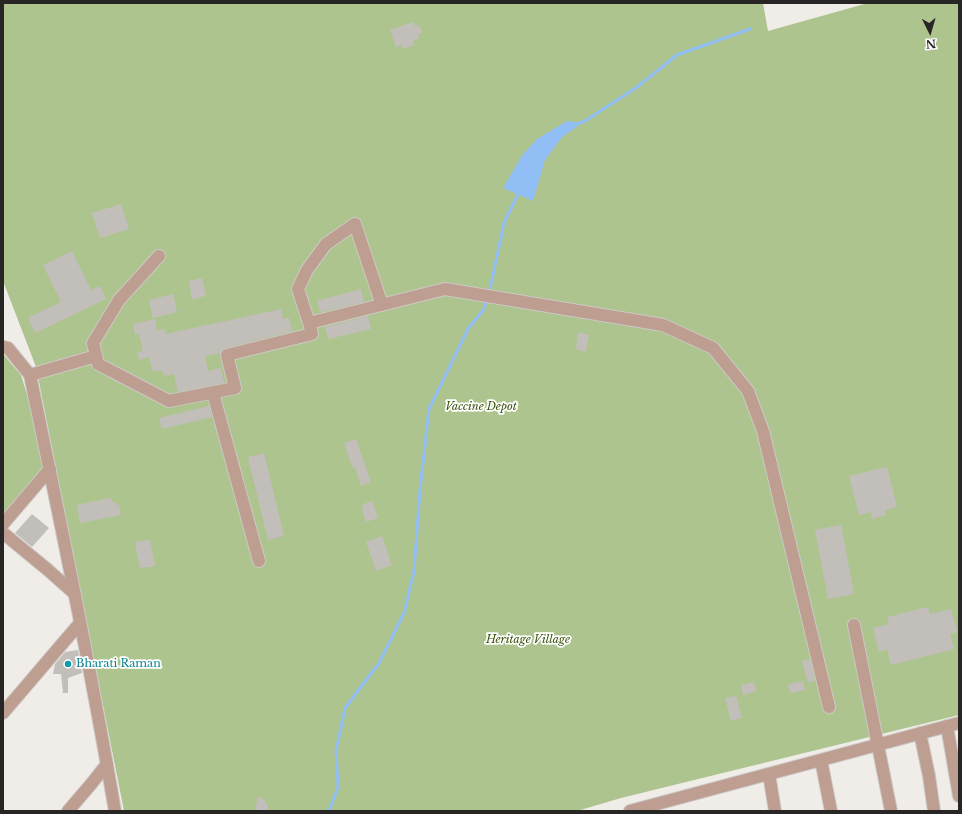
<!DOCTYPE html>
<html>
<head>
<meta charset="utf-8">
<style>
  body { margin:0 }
  #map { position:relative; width:962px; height:814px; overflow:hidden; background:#f0ede9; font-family:"Libre Baskerville",serif }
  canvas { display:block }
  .frame { position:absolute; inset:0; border:4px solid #272625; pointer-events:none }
  .north { position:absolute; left:910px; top:12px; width:40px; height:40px; -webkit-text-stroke:3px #fff; paint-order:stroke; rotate:175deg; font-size:11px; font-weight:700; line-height:16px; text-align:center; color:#272625 }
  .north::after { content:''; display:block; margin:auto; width:14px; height:18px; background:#272625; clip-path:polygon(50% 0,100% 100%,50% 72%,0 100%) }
</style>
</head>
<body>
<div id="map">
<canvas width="962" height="814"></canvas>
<div class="frame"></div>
<div class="north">N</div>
</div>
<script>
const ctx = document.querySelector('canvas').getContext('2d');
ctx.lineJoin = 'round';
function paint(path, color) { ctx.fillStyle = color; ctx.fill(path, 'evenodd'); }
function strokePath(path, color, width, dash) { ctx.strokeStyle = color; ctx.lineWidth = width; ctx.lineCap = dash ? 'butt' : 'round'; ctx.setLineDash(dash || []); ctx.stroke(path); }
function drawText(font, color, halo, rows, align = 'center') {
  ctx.font = font + ' "Libre Baskerville",serif'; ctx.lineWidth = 3.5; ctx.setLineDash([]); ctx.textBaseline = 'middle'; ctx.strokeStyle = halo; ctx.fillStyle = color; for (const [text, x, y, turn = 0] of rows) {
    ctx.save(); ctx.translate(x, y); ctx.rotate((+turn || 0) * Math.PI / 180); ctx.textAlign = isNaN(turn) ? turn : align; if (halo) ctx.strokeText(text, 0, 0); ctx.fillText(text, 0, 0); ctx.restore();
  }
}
paint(new Path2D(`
  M 3,3 L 763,3 L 768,31 L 868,3 L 959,3 L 959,715 L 621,798 L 577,811 L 124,811 L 36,367 L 3,281 Z
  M 3,354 L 21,375 L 35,420 L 44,468 L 3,515 Z`), '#aec48f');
paint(new Path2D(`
  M 567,121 L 582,123 L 562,137 L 545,160 L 533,201 L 503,188 L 523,154 L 537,139 Z`), '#91bef4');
strokePath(new Path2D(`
  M 577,124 L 585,121 L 637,87 L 677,55 L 750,29
  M 489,294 L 504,223 L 519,192
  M 329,811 L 338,787 L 336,751 L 345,708 L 379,663 L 404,613 L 414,571 L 420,490 L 429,409 L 468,329 L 484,309 L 487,299`), '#91bef4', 3);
paint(new Path2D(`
  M 413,22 L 415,26 L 419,25 L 422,33 L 418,35 L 419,38 L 413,41 L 414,45 L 403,49 L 401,45 L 396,47 L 390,30 Z
  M 121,204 L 129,229 L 100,238 L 92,213 Z
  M 72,251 L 91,290 L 100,286 L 106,299 L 35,333 L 28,318 L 61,302 L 43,265 Z
  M 202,278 L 206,296 L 192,299 L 189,281 Z
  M 361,289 L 364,302 L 320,312 L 317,301 Z
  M 173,294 L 177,312 L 153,318 L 149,300 Z
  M 281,309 L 283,319 L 289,318 L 292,331 L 225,348 L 222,349 L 220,353 L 205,356 L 208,371 L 221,368 L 224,383 L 178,392 L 174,374 L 164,376 L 162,370 L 153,372 L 149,357 L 139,360 L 137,352 L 143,351 L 139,334 L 135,335 L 133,324 L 155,319 L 157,331 L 164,329 L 166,334 Z
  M 368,316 L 371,329 L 328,339 L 325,327 Z
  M 578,332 L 589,335 L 586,352 L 576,349 Z
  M 209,406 L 212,417 L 162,429 L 159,418 Z
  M 356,439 L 371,482 L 361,486 L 355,467 L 352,467 L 344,443 Z
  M 264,453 L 284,536 L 268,540 L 248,457 Z
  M 887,467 L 897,507 L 885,510 L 886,515 L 872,519 L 871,512 L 859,515 L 849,476 Z
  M 111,498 L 112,502 L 116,501 L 116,505 L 119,504 L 121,515 L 80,523 L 77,505 Z
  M 372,501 L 378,518 L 366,522 L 361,505 Z
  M 32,514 L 49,528 L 32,547 L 15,533 Z
  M 841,525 L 854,594 L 828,599 L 815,530 Z
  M 382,536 L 392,565 L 376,571 L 366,542 Z
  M 150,540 L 155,566 L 140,568 L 135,542 Z
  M 928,607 L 930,614 L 951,609 L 957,632 L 950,634 L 954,649 L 891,665 L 887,649 L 879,652 L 873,628 L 889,624 L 887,617 Z
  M 78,650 L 82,673 L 68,678 L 68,693 L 63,693 L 61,674 L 53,674 L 55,664 L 65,652 Z
  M 810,659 L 815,681 L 808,683 L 802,661 Z
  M 803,681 L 805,690 L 790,693 L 788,684 Z
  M 754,682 L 756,692 L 743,695 L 741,685 Z
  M 736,696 L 742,718 L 731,721 L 725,698 Z
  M 258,796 L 265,801 L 267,804 L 269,811 L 255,811 Z`), '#c2bfbb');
const minor = new Path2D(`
  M 159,256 L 119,300 L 93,343 L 98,364 L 169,401 L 235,388 L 227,355 L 312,334 L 309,323 L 445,289 L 663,325 L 713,348 L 748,391 L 763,431 L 829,707
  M 309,323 L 298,289 L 307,270 L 326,244 L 355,224 L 382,305
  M 3,347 L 8,348 L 30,375 C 60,520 90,665 115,811
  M 30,375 L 96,356
  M 213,393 L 259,561
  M 3,524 L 50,469
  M 3,533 L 48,570 L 75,594
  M 854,625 L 891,811
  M 3,713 L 80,623
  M 947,726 L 959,796
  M 920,733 L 929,776 L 934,811
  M 821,760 L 831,811
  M 769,774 L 775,811
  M 68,811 L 92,783 L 107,764
  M 630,811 L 959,723`);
strokePath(minor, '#ccc9c6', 14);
strokePath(minor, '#bd9e91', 12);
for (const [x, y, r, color] of [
  [68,664,4,"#0f9aa8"]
]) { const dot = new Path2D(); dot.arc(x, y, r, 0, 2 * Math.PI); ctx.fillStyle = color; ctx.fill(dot); strokePath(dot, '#fff', 1.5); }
drawText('italic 11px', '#395008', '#fff', [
  ["Vaccine Depot",481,407],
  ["Heritage Village",528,640]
]);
drawText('11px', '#0d838f', '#fff', [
  ["Bharati Raman",76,664]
], 'left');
</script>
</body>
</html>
